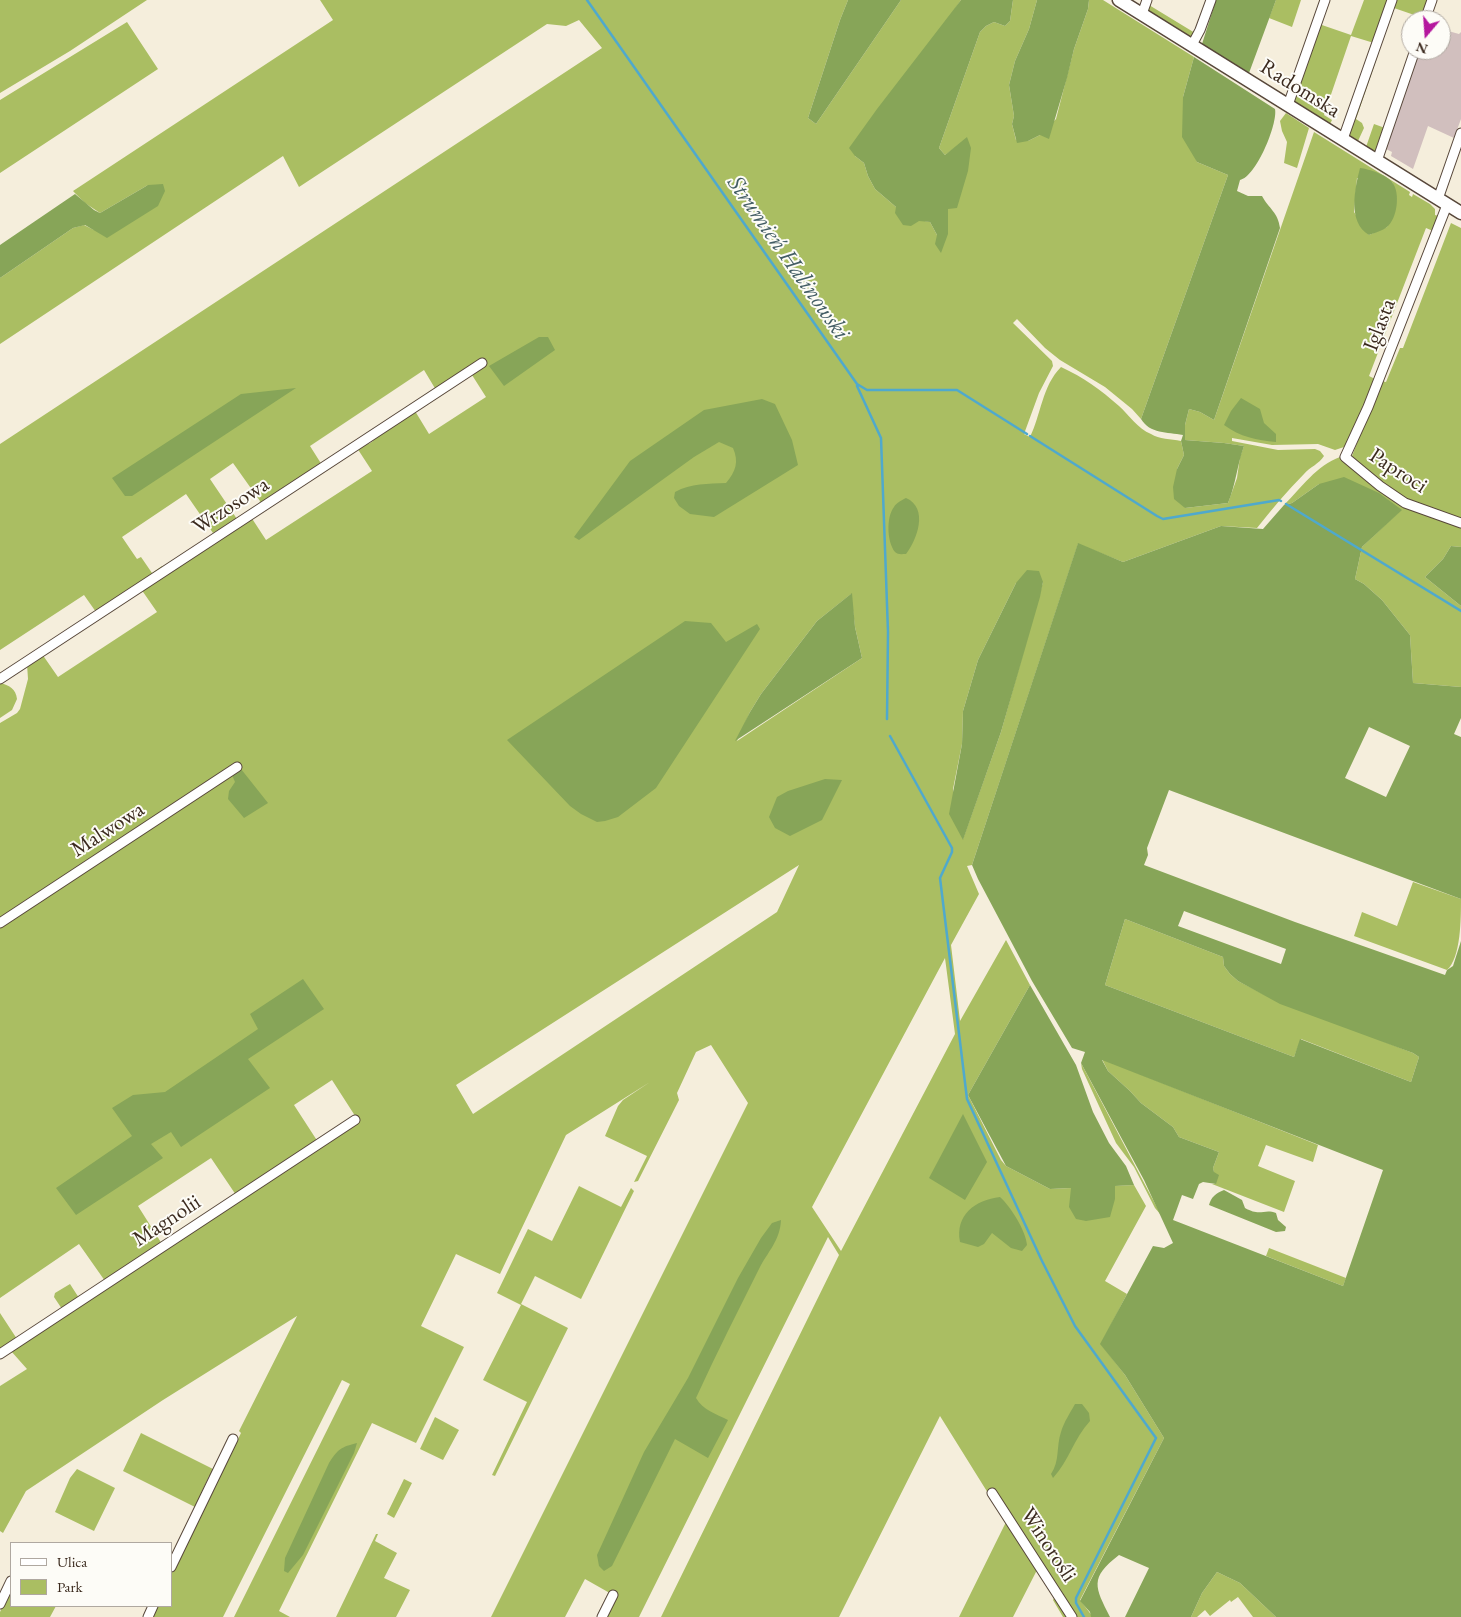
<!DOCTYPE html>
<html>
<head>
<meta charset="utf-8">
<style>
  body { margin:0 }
  #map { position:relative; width:1461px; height:1617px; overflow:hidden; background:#f5eedc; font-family:"EB Garamond",serif }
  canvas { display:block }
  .legend { position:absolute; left:10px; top:1542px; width:162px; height:65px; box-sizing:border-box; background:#fdfcf7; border:1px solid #afa8a0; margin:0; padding:6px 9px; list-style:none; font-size:15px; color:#3b2a1e }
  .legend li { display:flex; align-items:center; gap:10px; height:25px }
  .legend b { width:25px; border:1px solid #afa8a0 }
  .north { position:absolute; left:1401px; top:10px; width:50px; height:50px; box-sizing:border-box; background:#fdfcf7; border:1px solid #afa8a0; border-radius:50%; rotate:198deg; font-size:14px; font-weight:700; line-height:20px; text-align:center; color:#3b2a1e }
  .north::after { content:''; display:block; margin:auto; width:18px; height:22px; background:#b5179e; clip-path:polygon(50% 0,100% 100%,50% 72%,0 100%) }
</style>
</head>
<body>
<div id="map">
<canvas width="1461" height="1617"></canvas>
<ul class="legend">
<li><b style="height:6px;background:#fff"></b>Ulica</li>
<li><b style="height:14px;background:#aabe62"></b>Park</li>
</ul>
<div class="north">N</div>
</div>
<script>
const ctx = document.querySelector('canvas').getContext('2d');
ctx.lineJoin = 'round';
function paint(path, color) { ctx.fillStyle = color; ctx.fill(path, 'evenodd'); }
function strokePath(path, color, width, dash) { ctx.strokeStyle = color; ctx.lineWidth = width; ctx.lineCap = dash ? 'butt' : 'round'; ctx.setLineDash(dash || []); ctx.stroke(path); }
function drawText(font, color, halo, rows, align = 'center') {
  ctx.font = font + ' "EB Garamond",serif'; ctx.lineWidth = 4; ctx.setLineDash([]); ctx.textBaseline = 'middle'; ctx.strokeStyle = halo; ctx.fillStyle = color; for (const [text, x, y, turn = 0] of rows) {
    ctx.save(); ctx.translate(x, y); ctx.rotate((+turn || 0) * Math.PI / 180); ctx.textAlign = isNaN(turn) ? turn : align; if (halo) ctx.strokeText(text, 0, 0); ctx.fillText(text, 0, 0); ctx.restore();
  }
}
paint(new Path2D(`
  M 1441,29 L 1459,34 L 1461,32 L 1461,119 L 1454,138 L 1428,126 L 1413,169 L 1391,156 L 1392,152 L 1384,148 L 1418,50 L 1441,50 Z`), '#d1bfbe');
paint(new Path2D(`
  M 0,0 L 147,0 L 70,51 L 0,93 Z
  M 320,0 L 848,0 L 840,20 L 808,118 L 816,124 L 901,0 L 961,0 L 855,156 L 864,163 L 868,176 L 875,189 L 896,207 L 919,220 L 930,222 L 937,235 L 948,234 L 948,209 L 959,145 L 945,155 L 939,148 L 980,32 L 986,26 L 994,22 L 1005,26 L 1010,21 L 1013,0 L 1037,0 L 1029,29 L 1015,61 L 1009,85 L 1014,116 L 1012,124 L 1016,140 L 1028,141 L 1040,135 L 1056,119 L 1074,49 L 1088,9 L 1089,0 L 1103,0 L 1194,57 L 1183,97 L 1197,162 L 1228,175 L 1141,419 L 1132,409 L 1105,387 L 1060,360 L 1045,348 L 1017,319 L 1013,323 L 1052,361 L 1053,366 L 1039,393 L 1024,434 L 1030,437 C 1041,415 1042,386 1061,367 C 1083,377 1101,390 1119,406 C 1129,415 1138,429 1151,434 C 1159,439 1171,439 1181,441 L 1184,455 L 1177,469 L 1185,508 L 1228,503 L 1237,478 L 1240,457 L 1244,446 L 1224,443 L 1185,440 L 1185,425 L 1189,409 L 1200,412 L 1214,420 L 1314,132 L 1410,192 L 1409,195 L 1412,197 L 1413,194 L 1430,204 L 1435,209 L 1435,215 L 1439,216 L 1433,231 L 1426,228 L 1369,376 L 1375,379 L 1347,446 L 1335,450 L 1318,444 L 1272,445 L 1232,438 L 1232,441 L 1278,450 L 1315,449 L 1320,451 L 1324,456 C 1319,464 1310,467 1304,474 C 1287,491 1272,509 1257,528 L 1221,526 L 1123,562 L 1078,544 L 972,865 L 967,866 L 979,894 L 951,945 L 960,1021 L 1006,940 L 1030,985 L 968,1095 L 1001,1160 L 1006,1166 L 1050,1189 L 1134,1185 L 1146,1206 L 1105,1281 L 1127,1294 L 1101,1344 L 1125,1375 L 1164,1438 L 1080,1600 L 1093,1617 L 1063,1617 L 1053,1600 L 1055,1596 L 1037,1570 L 1013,1617 L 959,1617 L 1006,1522 L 940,1416 L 839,1617 L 661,1617 L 839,1255 L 828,1237 L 639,1617 L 605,1617 L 615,1596 L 585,1579 L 565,1617 L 491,1617 L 748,1103 L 711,1045 L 696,1052 L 677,1093 L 679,1100 L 638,1181 L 634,1182 L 647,1156 L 605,1136 L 618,1106 L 623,1100 L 650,1082 L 566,1135 L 500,1274 L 456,1254 L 421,1326 L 464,1347 L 416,1443 L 372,1423 L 279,1611 L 290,1617 L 234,1617 L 350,1384 L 342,1380 L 223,1617 L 151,1617 L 156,1606 L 171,1606 L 171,1575 L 241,1433 L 239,1431 L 297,1316 L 163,1400 L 26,1491 L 3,1533 L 0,1531 L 0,1386 L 27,1369 L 11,1351 L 359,1122 L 332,1080 L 294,1105 L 318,1142 L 236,1195 L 211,1158 L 138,1206 L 162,1244 L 105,1281 L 79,1244 L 0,1298 L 0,723 L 17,713 L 20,709 L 28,679 L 27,664 L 42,654 L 58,677 L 157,612 L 141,589 L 251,517 L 266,540 L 372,471 L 357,448 C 364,444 373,445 375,437 L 415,411 L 429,434 L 486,397 L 472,375 L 485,365 L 436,390 L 424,370 L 310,446 L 322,465 L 259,505 L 260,501 L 233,463 L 210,479 L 237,519 L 213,533 L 186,494 L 122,537 L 137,559 L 141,557 L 152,573 L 162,566 L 163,568 L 96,612 L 84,595 L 0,650 L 0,444 L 602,48 L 579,20 L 566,26 L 547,24 L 299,187 L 283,156 L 0,344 L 0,278 L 73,228 L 84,225 L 94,230 L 148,185 L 100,213 L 85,203 L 73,191 L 333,20 ZM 1357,178 L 1392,182 C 1400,202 1396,209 1387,227 L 1369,235 L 1354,212 ZM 1043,582 L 1001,732 L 963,839 L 953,789 L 962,744 L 963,711 L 978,660 L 1016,583 ZM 851,594 L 855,627 L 862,658 L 737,741 L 750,712 L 761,694 L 817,621 ZM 799,865 L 777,912 L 473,1114 L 456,1085 ZM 945,958 L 955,1034 L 841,1251 L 812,1207 Z
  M 1276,0 L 1301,0 L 1292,27 L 1269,18 Z
  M 1364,0 L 1387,0 L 1374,43 L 1351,36 L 1324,115 L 1332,120 L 1330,124 L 1293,101 L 1319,24 L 1351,35 Z
  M 1397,0 L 1429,0 L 1423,18 L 1394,8 Z
  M 1149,5 L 1195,33 L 1193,38 L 1146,9 Z
  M 127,22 L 158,69 L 0,173 L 0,100 Z
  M 1379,52 L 1356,119 L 1362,123 L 1364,128 L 1358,141 L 1348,135 Z
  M 1286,113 L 1309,128 L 1297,168 L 1284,163 L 1287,142 L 1282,131 L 1280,121 Z
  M 1374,124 L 1385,128 L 1376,153 L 1366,147 Z
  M 1451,223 L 1461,228 L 1461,519 L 1399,497 L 1355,461 L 1352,456 L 1381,381 L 1386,382 L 1400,348 L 1403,348 Z
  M 1340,457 L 1401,505 L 1461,526 L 1461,547 L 1451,546 L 1443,559 L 1425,577 L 1461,606 L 1461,687 L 1413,683 L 1410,635 L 1382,600 L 1364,584 L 1355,579 L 1362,547 L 1401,510 L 1319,484 L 1292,503 L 1284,505 C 1301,488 1317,465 1340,457 Z
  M 0,683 C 9,685 16,689 17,699 L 12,710 L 0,718 Z
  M 1413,882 L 1461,899 C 1461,918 1461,958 1447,970 L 1354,936 L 1362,912 L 1397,926 Z
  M 1125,919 L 1223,957 L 1224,966 L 1230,974 L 1238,981 L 1265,995 L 1413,1053 L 1419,1057 L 1411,1082 L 1301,1039 L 1294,1057 L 1105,985 Z
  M 1102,1059 L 1318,1145 L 1313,1162 L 1266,1145 L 1258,1166 L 1295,1181 L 1284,1212 L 1212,1184 L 1216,1184 L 1213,1168 L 1219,1152 L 1179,1137 L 1173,1127 L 1141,1103 L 1130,1091 L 1108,1071 Z
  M 1081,1063 L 1161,1215 L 1155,1208 L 1134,1167 L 1116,1143 L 1082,1069 Z
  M 579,1186 L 621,1207 L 631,1188 L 634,1191 L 581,1299 L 535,1276 L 521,1304 L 568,1328 L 495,1476 L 492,1475 L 527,1402 L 483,1380 L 521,1305 L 497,1293 L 528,1229 L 552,1241 Z
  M 1269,1248 L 1346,1278 L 1343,1286 L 1266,1256 Z
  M 70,1284 L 79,1298 L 62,1309 L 54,1297 L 55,1293 Z
  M 0,1313 L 17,1339 L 0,1350 Z
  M 435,1417 L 459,1430 L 443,1460 L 420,1449 Z
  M 141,1433 L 215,1470 L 213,1474 L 209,1476 L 195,1507 L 123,1471 Z
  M 77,1469 L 115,1488 L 94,1531 L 55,1512 L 70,1478 Z
  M 404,1479 L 412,1483 L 394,1518 L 387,1514 Z
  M 376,1534 L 378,1534 L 375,1541 L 397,1553 L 384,1578 L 410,1590 L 396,1617 L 336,1617 Z
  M 1217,1572 L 1240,1583 L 1276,1617 L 1253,1617 L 1238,1597 L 1231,1602 L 1230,1600 L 1210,1616 L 1205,1610 L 1197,1617 L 1191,1617 L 1202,1593 Z
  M 11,1588 L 11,1606 L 56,1606 L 50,1617 L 0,1617 L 0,1612 Z`), '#aabe62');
paint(new Path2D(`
  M 848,0 L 901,0 L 816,124 L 808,118 L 840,20 Z
  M 961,0 L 1013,0 L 1010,21 L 1005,26 L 994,22 L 986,26 L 980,32 L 939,148 L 945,155 L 967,137 L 971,148 L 968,171 L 957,208 L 948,209 L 948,234 L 941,253 L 935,244 L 937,235 L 930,222 L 919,221 L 911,226 L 903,225 L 895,213 L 896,207 L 875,189 L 868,176 L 864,163 L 855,156 L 849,148 L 877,109 Z
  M 1037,0 L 1089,0 L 1088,9 L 1074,49 L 1067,78 L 1049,139 L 1040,135 L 1028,141 L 1017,143 L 1012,124 L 1014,116 L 1009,85 L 1015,61 L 1029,29 Z
  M 1216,0 L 1276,0 L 1249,73 L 1202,44 Z
  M 1194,57 L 1275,109 C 1278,124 1256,177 1240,180 L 1237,191 L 1248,196 L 1262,196 C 1269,209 1278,212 1280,228 L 1214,420 L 1200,412 L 1189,409 L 1185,425 L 1185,440 L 1224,443 L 1244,446 C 1237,465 1236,484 1228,503 L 1185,508 L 1174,499 L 1173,487 L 1177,469 L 1184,455 L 1181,441 L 1183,435 C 1167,432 1150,434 1141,419 L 1228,175 L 1197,162 L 1182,137 L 1183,97 Z
  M 1360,168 C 1369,169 1387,175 1392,182 C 1401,193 1397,219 1387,227 C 1382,231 1374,233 1369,235 C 1347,222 1355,188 1360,168 Z
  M 163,184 L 165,191 L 158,206 L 107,238 L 85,225 L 73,228 L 0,278 L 0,245 L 75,194 L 94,210 L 100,213 L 148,185 Z
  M 539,337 L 548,337 L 555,350 L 504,386 L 489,366 Z
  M 296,388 L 132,496 L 125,496 L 112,478 L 241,394 Z
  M 1241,398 L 1260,409 L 1264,423 L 1276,434 L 1276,442 C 1257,440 1240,437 1224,425 L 1231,411 Z
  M 762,399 L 775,404 L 792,440 L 798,465 L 714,517 L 690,514 L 679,506 L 674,498 L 675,492 C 691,483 708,484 726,483 C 736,471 739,462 733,448 L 719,442 L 694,457 L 579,540 L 574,537 L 630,461 L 704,410 Z
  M 1344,477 L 1379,493 L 1402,510 L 1362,547 L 1355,579 L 1364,584 L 1382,600 L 1410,635 L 1413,683 L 1461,687 L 1461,718 L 1454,734 L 1461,737 L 1461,899 L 1169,790 L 1147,848 L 1148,855 L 1144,865 L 1295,922 L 1445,975 L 1447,970 L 1453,966 L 1461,941 L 1461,1617 L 1276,1617 L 1240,1583 L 1217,1572 L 1202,1593 L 1191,1617 L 1125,1617 L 1149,1568 L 1119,1555 C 1089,1578 1095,1587 1110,1617 L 1091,1617 L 1090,1612 L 1080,1601 L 1164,1438 L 1125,1375 L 1100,1344 L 1153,1246 L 1164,1248 L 1173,1243 L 1144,1180 L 1081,1063 L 1085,1052 L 1072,1048 L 1032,981 L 978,879 L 972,865 L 1078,543 L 1123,562 L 1221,526 L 1263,529 L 1284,505 L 1292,503 L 1319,484 ZM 1369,727 L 1410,746 L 1386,797 L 1345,778 ZM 1184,911 L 1286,949 L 1281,964 L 1178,926 ZM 1125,919 L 1223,957 L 1224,966 L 1230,974 L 1238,981 L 1280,1004 L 1413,1053 L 1419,1057 L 1411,1082 L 1300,1039 L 1294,1057 L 1105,985 ZM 1102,1060 L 1383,1170 L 1343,1286 L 1173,1220 L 1182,1195 L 1193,1199 L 1199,1184 L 1203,1182 L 1216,1184 L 1219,1175 L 1214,1172 L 1213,1168 L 1219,1152 L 1179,1137 L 1173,1127 L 1141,1103 L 1130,1091 L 1108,1071 Z
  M 906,498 C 929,508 917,540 906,554 C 902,554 898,555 895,552 C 887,542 886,517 894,507 C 896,503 902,500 906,498 Z
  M 1451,546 L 1461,547 L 1461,606 L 1425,577 L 1443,559 Z
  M 1027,570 L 1039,571 L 1043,582 L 1040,597 L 1001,732 L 963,840 L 949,814 L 962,744 L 963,711 L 978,660 L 1016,583 Z
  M 852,593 L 855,627 L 862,658 L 735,741 L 750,712 L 761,694 L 817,621 Z
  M 685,621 L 711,623 L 726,642 L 757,624 L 760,629 L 656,788 L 618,817 L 605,821 L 597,822 L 581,814 L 570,806 L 507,740 Z
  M 241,769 L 268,803 L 244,818 L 228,799 L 229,791 L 235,782 L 232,775 Z
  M 825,779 L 842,780 L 822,820 L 790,836 L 775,828 L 769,817 L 777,797 L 788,791 Z
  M 303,979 L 324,1009 L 248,1059 L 270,1088 L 181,1147 L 171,1132 L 151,1144 L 163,1158 L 76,1215 L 56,1188 L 132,1136 L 112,1108 L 133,1095 L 165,1092 L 258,1029 L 250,1014 Z
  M 1030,985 L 1076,1065 L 1093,1112 L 1109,1143 L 1126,1166 L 1134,1185 L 1115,1186 L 1115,1199 L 1110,1217 L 1086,1221 L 1076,1219 L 1069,1207 L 1071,1188 L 1050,1189 L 1006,1166 L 968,1095 Z
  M 963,1114 L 987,1162 L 965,1200 L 929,1178 Z
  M 1224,1190 L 1242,1200 L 1245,1208 C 1261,1217 1264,1208 1276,1213 L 1278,1220 L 1286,1227 L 1285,1231 L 1276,1232 L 1209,1205 C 1211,1197 1216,1193 1224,1190 Z
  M 1000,1197 C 1011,1207 1026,1231 1027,1245 L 1022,1251 L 1011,1248 L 992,1233 L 984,1244 L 978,1247 L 960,1242 C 955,1215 975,1200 1000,1197 Z
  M 781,1220 C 780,1241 768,1251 759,1269 C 738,1311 716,1354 696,1398 C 703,1410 716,1414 728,1420 L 708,1458 L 675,1439 L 612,1566 L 604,1571 L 599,1566 L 597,1555 L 644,1452 L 688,1378 L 738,1278 L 761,1238 L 772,1223 Z
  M 1075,1404 L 1082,1404 L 1089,1413 L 1090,1421 C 1074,1438 1069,1461 1053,1478 L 1051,1474 C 1060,1461 1056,1447 1061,1432 C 1064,1422 1070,1413 1075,1404 Z
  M 357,1443 L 354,1453 L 303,1555 L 288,1573 L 284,1571 L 285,1558 L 329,1463 C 338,1449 341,1447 357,1443 Z`), '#87a558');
strokePath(new Path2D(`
  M 587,0 L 857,384 L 867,390 L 957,390 L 1027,434
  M 857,386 L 881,438 L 888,632 L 887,719
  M 1030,436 L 1157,516 L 1163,519 L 1279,500 L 1281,501
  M 1286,504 L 1461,611
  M 890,736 L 952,848 L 952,852 L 940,878 L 967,1099 L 1042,1261 L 1075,1326 L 1156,1438 L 1076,1598 L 1076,1603 L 1084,1617`), '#4fa9cd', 2.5);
const street = new Path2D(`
  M 1142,14 L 1147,0
  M 1425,20 L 1432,0
  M 1192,45 L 1200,30 L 1211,0
  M 1288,105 L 1325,0
  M 1343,139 L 1392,0
  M 1377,161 L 1415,50
  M 1438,199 L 1461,133
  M 1447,205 L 1368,407 L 1345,457 L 1380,486 L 1405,503 L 1461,523
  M 0,679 L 482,363
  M 0,923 L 237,767
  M 0,1354 L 355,1120
  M 992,1493 L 1072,1617
  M 171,1567 L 233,1439
  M 0,1604 L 11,1581
  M 148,1617 L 153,1606
  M 602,1617 L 613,1595`);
const secondary = new Path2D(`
  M 1119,0 L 1461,213`);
strokePath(street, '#57473a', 11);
strokePath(secondary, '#57473a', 15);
strokePath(street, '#fff', 9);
strokePath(secondary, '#fff', 12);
drawText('22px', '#3b2a1e', '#fdfcf7', [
  ["Radomska",1300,89,32],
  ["Iglasta",1380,325,-69],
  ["Paproci",1398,471,33],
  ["Wrzosowa",231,506,-33],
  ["Malwowa",108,830,-33],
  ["Magnolii",167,1221,-33],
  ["Winorośli",1048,1545,57]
]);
drawText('italic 24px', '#435d64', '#fdfcf7', [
  ["Strumień Halinowski",788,258,55]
]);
</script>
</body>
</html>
